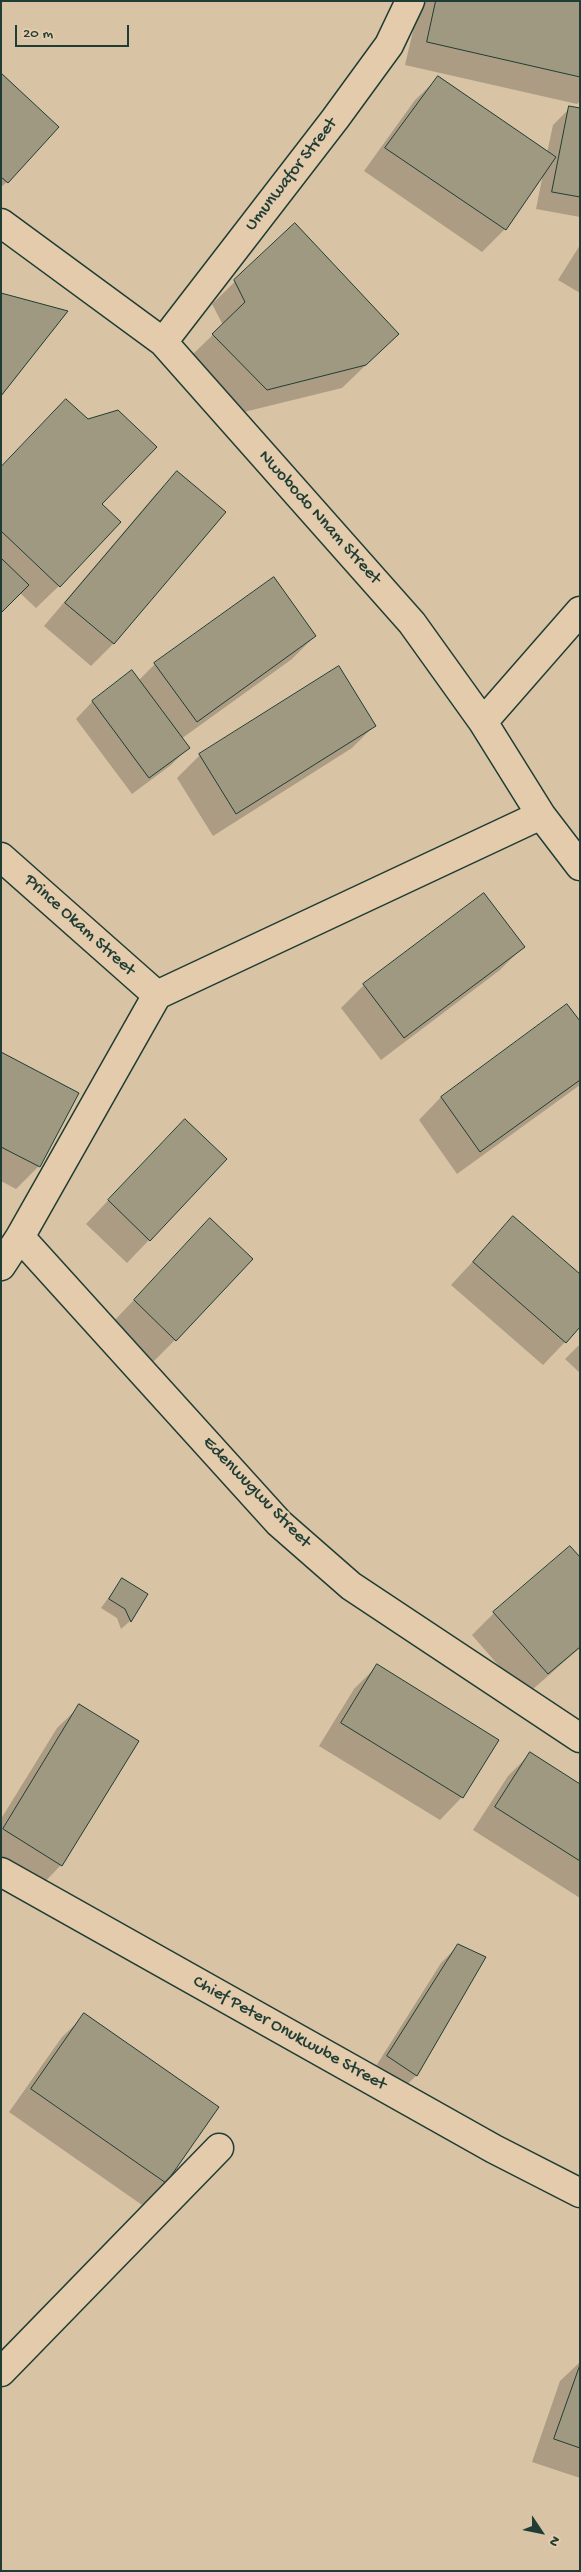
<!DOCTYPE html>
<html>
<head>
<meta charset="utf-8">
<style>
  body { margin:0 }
  #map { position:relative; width:581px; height:2572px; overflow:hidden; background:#d8c3a5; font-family:"Gochi Hand",sans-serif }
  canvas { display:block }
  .frame { position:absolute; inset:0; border:2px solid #1f3d34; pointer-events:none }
  .north { position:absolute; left:516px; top:2507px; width:50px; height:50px; -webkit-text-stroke:4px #e4cbac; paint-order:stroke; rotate:124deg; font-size:14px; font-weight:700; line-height:20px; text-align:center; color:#1f3d34 }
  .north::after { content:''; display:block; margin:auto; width:18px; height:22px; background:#1f3d34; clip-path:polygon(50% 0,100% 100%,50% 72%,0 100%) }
  .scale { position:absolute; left:15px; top:25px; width:114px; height:22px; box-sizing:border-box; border:2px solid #1f3d34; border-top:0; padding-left:6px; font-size:15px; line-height:18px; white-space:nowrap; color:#1f3d34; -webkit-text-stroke:4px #e4cbac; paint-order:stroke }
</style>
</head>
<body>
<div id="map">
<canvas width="581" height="2572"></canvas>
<div class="frame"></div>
<div class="north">N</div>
<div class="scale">20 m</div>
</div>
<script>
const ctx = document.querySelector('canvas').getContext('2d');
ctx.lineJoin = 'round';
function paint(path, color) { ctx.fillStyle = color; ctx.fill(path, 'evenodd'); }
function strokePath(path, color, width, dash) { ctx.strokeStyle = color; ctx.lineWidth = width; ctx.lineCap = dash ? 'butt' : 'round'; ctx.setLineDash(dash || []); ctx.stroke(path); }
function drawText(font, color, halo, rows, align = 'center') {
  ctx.font = font + ' "Gochi Hand",sans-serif'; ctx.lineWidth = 4.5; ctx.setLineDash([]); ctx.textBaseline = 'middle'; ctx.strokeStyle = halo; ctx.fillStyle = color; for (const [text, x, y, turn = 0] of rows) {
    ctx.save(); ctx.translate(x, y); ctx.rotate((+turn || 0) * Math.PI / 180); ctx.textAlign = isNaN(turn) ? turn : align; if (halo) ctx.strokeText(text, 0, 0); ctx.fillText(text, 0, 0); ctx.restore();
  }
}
paint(new Path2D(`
  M 420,1 L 580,1 L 580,101 L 577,104 L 405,65 Z
  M 1,75 L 7,182 L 1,187 Z
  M 438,78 L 547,153 L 553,125 L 570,108 L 580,110 L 580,217 L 536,209 L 543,174 L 505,229 L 482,252 L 364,171 L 415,100 Z
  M 294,224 L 398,334 L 342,388 L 244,412 L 190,357 L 223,325 L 212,304 Z
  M 580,245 L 580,293 L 558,280 Z
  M 1,468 L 101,504 L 59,586 L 36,608 L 20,593 L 1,612 Z
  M 178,472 L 225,512 L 113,644 L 91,666 L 44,626 L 155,495 Z
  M 315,636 L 292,659 L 181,739 L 188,748 L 171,765 L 132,794 L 76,719 L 92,702 L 132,672 L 138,681 L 155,664 Z
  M 375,725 L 352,748 L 213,836 L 177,778 L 200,755 Z
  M 483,895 L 523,947 L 500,970 L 381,1060 L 341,1008 L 364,985 Z
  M 580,1023 L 580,1085 L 457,1174 L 419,1120 L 441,1097 Z
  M 1,1054 L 39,1166 L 16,1189 L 1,1181 Z
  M 162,1143 L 149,1240 L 127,1263 L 86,1224 Z
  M 513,1218 L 565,1342 L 543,1365 L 451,1285 Z
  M 188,1243 L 175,1340 L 153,1362 L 112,1323 Z
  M 580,1344 L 580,1373 L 565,1359 Z
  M 580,1559 L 580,1648 L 525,1696 L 472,1635 L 494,1613 Z
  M 122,1579 L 146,1594 L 130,1621 L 121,1629 L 117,1618 L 101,1608 Z
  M 377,1666 L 462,1797 L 440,1820 L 319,1746 L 354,1689 Z
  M 80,1706 L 61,1865 L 39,1888 L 1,1865 L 1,1819 L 57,1728 Z
  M 530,1754 L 580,1785 L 580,1898 L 473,1830 L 508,1776 Z
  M 458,1946 L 484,1957 L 416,2076 L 399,2092 L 371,2074 L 441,1963 Z
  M 85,2015 L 165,2182 L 142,2205 L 9,2112 L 62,2037 Z
  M 580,2362 L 580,2478 L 532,2462 L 560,2381 Z`), '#0003');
const building = new Path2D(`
  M 436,1 L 580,1 L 580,77 L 427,42 Z
  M 1,73 L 59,127 L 8,183 L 1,177 Z
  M 438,76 L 556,157 L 506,230 L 385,148 Z
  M 569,106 L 580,108 L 580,197 L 552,192 Z
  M 295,223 L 399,334 L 366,365 L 267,390 L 212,334 L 245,302 L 234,280 Z
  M 1,293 L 68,311 L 1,396 Z
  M 66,399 L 88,419 L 118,410 L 157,447 L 102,504 L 121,522 L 60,587 L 1,531 L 1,467 Z
  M 177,471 L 226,512 L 114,644 L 65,603 Z
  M 1,558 L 29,585 L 1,613 Z
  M 274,577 L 316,636 L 197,722 L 154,663 Z
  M 339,666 L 376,726 L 236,814 L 199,754 Z
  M 132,670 L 190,748 L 149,778 L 92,701 Z
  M 484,893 L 525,947 L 404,1038 L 363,984 Z
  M 567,1004 L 580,1021 L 580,1080 L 480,1152 L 441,1097 Z
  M 1,1052 L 79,1093 L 40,1167 L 1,1147 Z
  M 185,1119 L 227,1159 L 150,1241 L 108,1200 Z
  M 513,1216 L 580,1274 L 580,1327 L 566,1343 L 473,1262 Z
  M 210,1218 L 253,1259 L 176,1341 L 134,1300 Z
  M 570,1546 L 580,1557 L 580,1647 L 548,1674 L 493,1612 Z
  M 122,1578 L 148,1594 L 131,1622 L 125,1609 L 109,1599 Z
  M 377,1664 L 499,1740 L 463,1798 L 341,1723 Z
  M 79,1704 L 139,1741 L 62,1866 L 3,1829 Z
  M 530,1752 L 580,1784 L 580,1861 L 495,1807 Z
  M 458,1944 L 486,1957 L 417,2076 L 387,2056 Z
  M 84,2013 L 219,2107 L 166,2183 L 31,2089 Z
  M 580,2365 L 580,2448 L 554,2439 Z`);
paint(building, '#9f9981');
strokePath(building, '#1f3d34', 1);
const minor = new Path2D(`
  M 1,223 L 163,342 L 412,623 L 483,722 L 541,815 L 580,866
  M 163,342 L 335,119 L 389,45 L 410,1
  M 483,722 L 580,611
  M 1,857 L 157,995
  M 20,1237 L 279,1523 L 351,1586 L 580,1738
  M 1,1266 L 20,1237 L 157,995 L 541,815
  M 1,1872 L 494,2149 L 580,2193
  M 1,2372 L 219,2148`);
strokePath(minor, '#1f3d34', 31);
strokePath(minor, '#e4cbac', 28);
drawText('18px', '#1f3d34', '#e4cbac', [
  ["Umunwafor Street",292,175,-52],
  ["Nwobodo Nnam Street",319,518,48],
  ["Prince Okam Street",79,926,42],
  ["Edenwugwu Street",256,1493,46],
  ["Chief Peter Onukwube Street",289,2034,29]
]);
</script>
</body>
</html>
